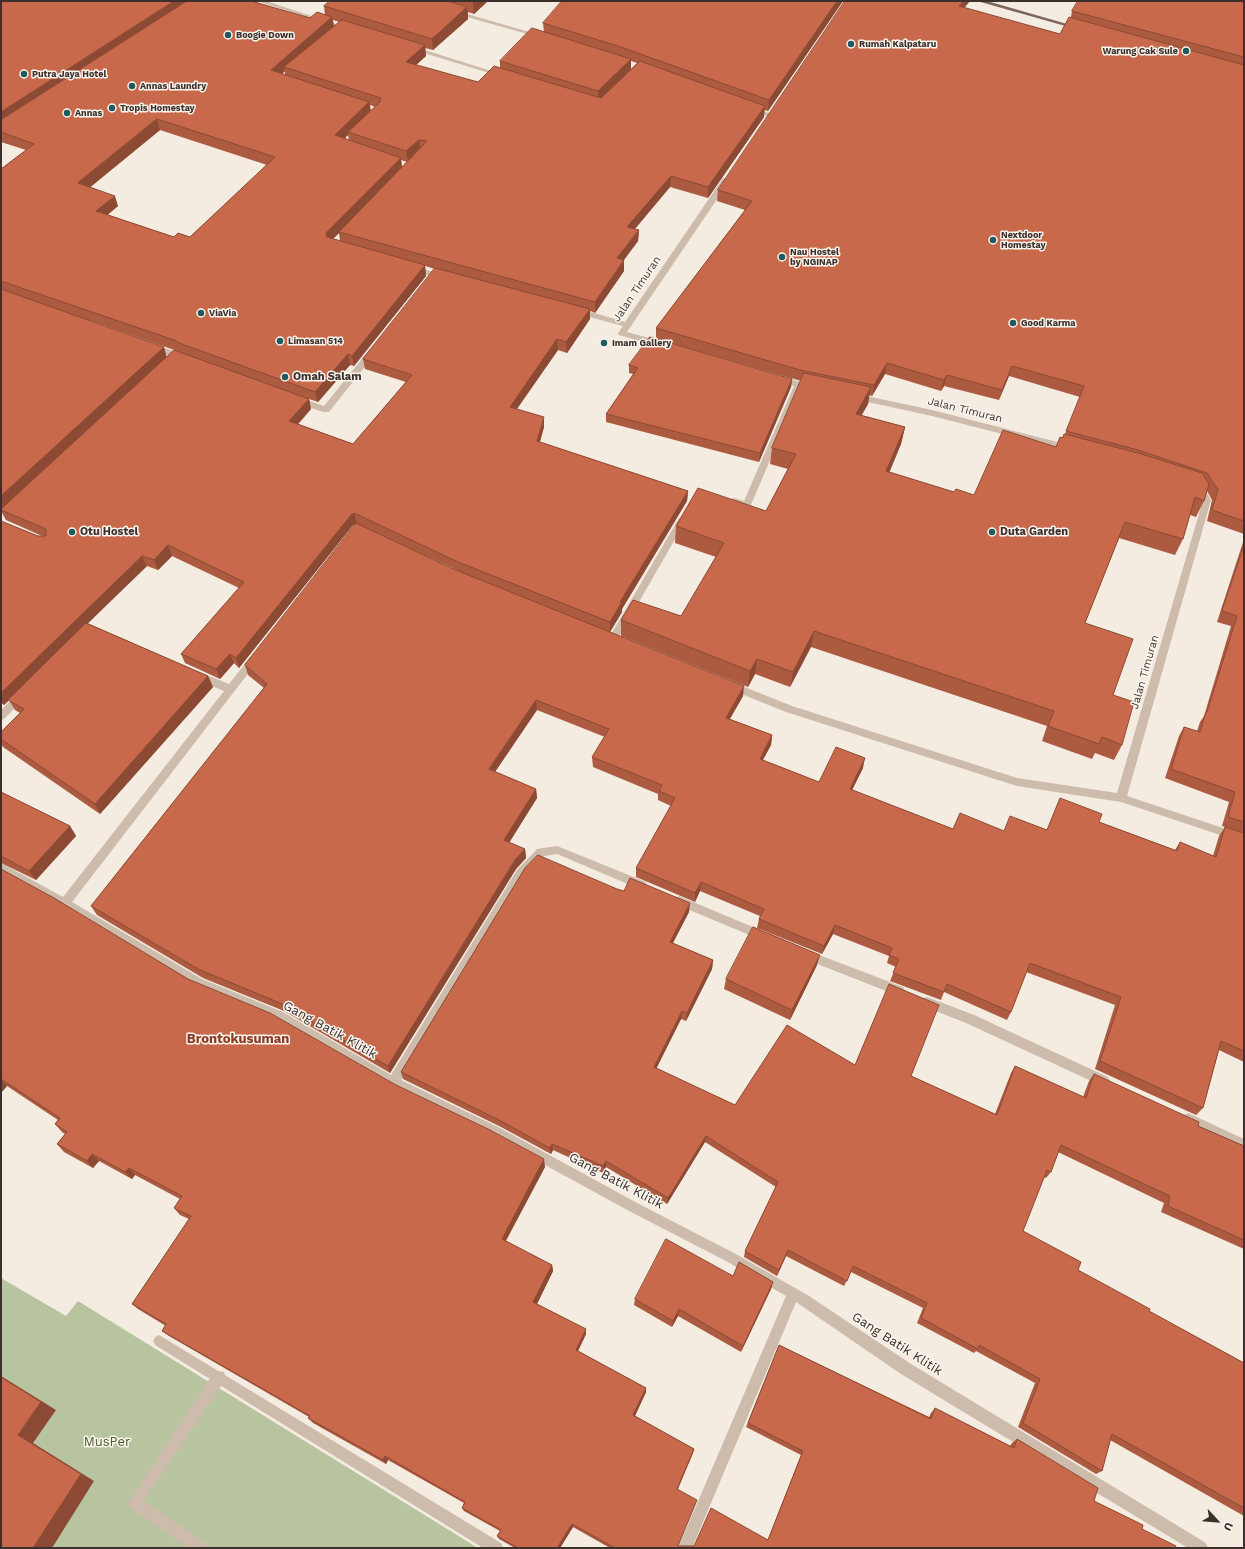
<!DOCTYPE html>
<html>
<head>
<meta charset="utf-8">
<style>
  body { margin:0 }
  #map { position:relative; width:1245px; height:1549px; overflow:hidden; background:#f4ebe1; font-family:"Work Sans",sans-serif }
  canvas { display:block }
  .frame { position:absolute; inset:0; border:2px solid #3b302b; pointer-events:none }
  .north { position:absolute; left:1197px; top:1501px; width:40px; height:40px; -webkit-text-stroke:3px #fbf5ee; paint-order:stroke; rotate:116deg; font-size:11px; font-weight:700; line-height:16px; text-align:center; color:#3b302b }
  .north::after { content:''; display:block; margin:auto; width:14px; height:18px; background:#3b302b; clip-path:polygon(50% 0,100% 100%,50% 72%,0 100%) }
</style>
</head>
<body>
<div id="map">
<canvas width="1245" height="1549"></canvas>
<div class="frame"></div>
<div class="north">U</div>
</div>
<script>
const ctx = document.querySelector('canvas').getContext('2d');
ctx.lineJoin = 'round';
function paint(path, color) { ctx.fillStyle = color; ctx.fill(path, 'evenodd'); }
function strokePath(path, color, width, dash) { ctx.strokeStyle = color; ctx.lineWidth = width; ctx.lineCap = dash ? 'butt' : 'round'; ctx.setLineDash(dash || []); ctx.stroke(path); }
function drawText(font, color, halo, rows, align = 'center') {
  ctx.font = font + ' "Work Sans",sans-serif'; ctx.lineWidth = 3; ctx.setLineDash([]); ctx.textBaseline = 'middle'; ctx.strokeStyle = halo; ctx.fillStyle = color; for (const [text, x, y, turn = 0] of rows) {
    ctx.save(); ctx.translate(x, y); ctx.rotate((+turn || 0) * Math.PI / 180); ctx.textAlign = isNaN(turn) ? turn : align; if (halo) ctx.strokeText(text, 0, 0); ctx.fillText(text, 0, 0); ctx.restore();
  }
}
paint(new Path2D(`
  M 1,1278 L 66,1316 L 78,1301 L 478,1548 L 1,1548 Z`), '#b8c4a0');
paint(new Path2D(`
  M 219,1371 L 224,1372 L 225,1377 L 224,1382 L 144,1501 L 206,1543 L 208,1548 L 189,1548 L 130,1508 L 128,1503 L 214,1372 Z`), '#cdbbac');
paint(new Path2D(`
  M 257,1 L 266,1 L 351,29 L 346,30 Z
  M 453,11 L 457,11 L 543,36 L 538,37 L 453,13 Z
  M 411,47 L 415,47 L 504,75 L 499,76 L 411,49 Z
  M 751,106 L 771,114 L 772,115 L 769,117 L 749,109 L 749,107 Z
  M 723,178 L 730,180 L 627,332 L 663,342 L 663,346 L 660,347 L 619,335 L 618,333 L 623,326 L 574,313 L 574,309 L 577,308 L 625,322 Z
  M 410,266 L 416,266 L 438,274 L 434,276 L 431,276 L 410,270 Z
  M 153,344 L 186,355 L 187,357 L 183,360 L 150,349 L 149,347 Z
  M 372,349 L 375,350 L 375,354 L 329,412 L 323,412 L 295,402 L 295,398 L 298,397 L 324,406 L 369,350 Z
  M 779,376 L 815,386 L 816,388 L 812,391 L 801,388 L 750,507 L 747,508 L 731,503 L 730,501 L 731,499 L 734,498 L 744,501 L 794,386 L 776,381 L 776,377 Z
  M 857,394 L 932,410 L 1069,445 L 1073,448 L 1069,451 L 932,416 L 854,399 L 854,395 Z
  M 1199,484 L 1202,485 L 1211,500 L 1127,796 L 1244,835 L 1244,843 L 1121,802 L 1017,786 L 786,712 L 729,689 L 727,686 L 732,682 L 792,706 L 1017,778 L 1117,793 L 1203,500 L 1195,487 Z
  M 682,517 L 686,520 L 616,642 L 610,642 L 608,639 L 610,636 L 679,518 Z
  M 254,655 L 257,656 L 259,659 L 257,662 L 72,902 L 202,979 L 283,1012 L 391,1075 L 517,870 L 537,849 L 557,846 L 646,882 L 647,885 L 646,888 L 642,890 L 557,854 L 544,856 L 525,876 L 401,1080 L 500,1128 L 639,1204 L 734,1253 L 809,1296 L 911,1364 L 1206,1543 L 1208,1548 L 1188,1548 L 901,1374 L 796,1302 L 692,1548 L 678,1548 L 786,1296 L 726,1261 L 631,1212 L 492,1136 L 400,1092 L 275,1020 L 194,987 L 61,906 L 1,873 L 1,863 L 63,897 L 224,691 L 196,679 L 194,676 L 196,673 L 202,673 L 229,684 L 251,656 Z
  M 20,693 L 25,697 L 23,700 L 4,719 L 1,720 L 1,710 L 17,694 Z
  M 679,896 L 767,933 L 768,936 L 767,939 L 763,941 L 759,939 L 675,904 L 674,901 L 675,898 Z
  M 806,950 L 903,987 L 905,991 L 903,995 L 899,996 L 802,958 L 801,955 L 802,952 Z
  M 927,997 L 974,1015 L 1108,1077 L 1110,1081 L 1108,1085 L 1104,1086 L 1100,1085 L 966,1023 L 923,1006 L 921,1002 L 923,998 Z
  M 1188,1113 L 1244,1139 L 1244,1151 L 1184,1123 L 1182,1119 L 1184,1115 Z
  M 159,1335 L 501,1543 L 503,1548 L 483,1548 L 155,1345 L 153,1341 L 155,1337 Z`), '#cdbbac');
paint(new Path2D(`
  M 977,1 L 987,1 L 1081,28 L 1076,29 Z`), '#7d675c');
paint(new Path2D(`
  M 1,1 L 310,18 L 325,15 L 324,6 L 330,1 L 488,1 L 474,14 L 468,12 L 468,19 L 433,50 L 425,48 L 426,56 L 416,65 L 478,82 L 500,68 L 500,61 L 544,32 L 543,23 L 843,1 L 768,111 L 764,110 L 764,117 L 708,198 L 670,187 L 635,229 L 639,230 L 638,241 L 624,260 L 624,271 L 595,313 L 590,311 L 590,319 L 567,353 L 558,350 L 517,409 L 544,427 L 540,442 L 688,491 L 687,501 L 622,609 L 622,612 L 610,632 L 743,696 L 730,719 L 772,735 L 771,745 L 763,760 L 819,782 L 863,768 L 852,790 L 953,829 L 1004,831 L 1047,830 L 1060,798 L 1099,822 L 1175,850 L 1180,842 L 1213,856 L 1219,836 L 1225,827 L 1222,826 L 1229,802 L 1165,778 L 1179,736 L 1184,727 L 1197,731 L 1200,722 L 1204,716 L 1231,626 L 1217,622 L 1244,539 L 1244,1062 L 1219,1050 L 1203,1108 L 1196,1115 L 1095,1069 L 1115,1005 L 1026,972 L 1011,1012 L 1007,1020 L 944,992 L 941,1000 L 890,981 L 896,967 L 887,963 L 889,956 L 833,934 L 822,954 L 757,928 L 759,919 L 760,916 L 700,891 L 695,902 L 636,877 L 636,868 L 671,806 L 658,800 L 658,794 L 593,767 L 592,757 L 605,737 L 537,710 L 495,772 L 536,789 L 537,798 L 509,843 L 525,849 L 526,858 L 516,869 L 390,1073 L 284,1011 L 203,978 L 97,915 L 91,906 L 264,688 L 248,675 L 245,665 L 356,524 L 353,525 L 239,668 L 234,663 L 220,679 L 185,663 L 181,654 L 239,588 L 172,556 L 158,570 L 147,566 L 87,623 L 208,676 L 213,687 L 100,814 L 3,747 L 1,743 L 1,732 L 20,713 L 15,710 L 9,700 L 4,705 L 1,703 L 1,521 L 38,536 L 42,536 L 6,520 L 1,511 L 1,169 L 26,150 L 1,142 ZM 333,20 L 339,22 L 334,26 ZM 631,61 L 637,63 L 631,69 ZM 285,71 L 285,75 L 282,74 ZM 370,105 L 375,107 L 371,111 ZM 160,130 L 267,165 L 190,237 L 174,237 L 107,215 L 118,206 L 90,187 ZM 348,135 L 349,140 L 344,138 ZM 401,160 L 407,162 L 402,167 ZM 339,233 L 340,241 L 333,239 ZM 425,266 L 435,269 L 363,359 L 365,369 L 406,382 L 353,444 L 298,424 L 311,409 L 309,399 L 318,402 L 350,365 L 354,366 L 426,276 ZM 89,320 L 180,352 L 181,353 L 167,357 ZM 359,525 L 459,571 L 451,568 Z
  M 1244,1 L 1244,534 L 1207,521 L 1212,500 L 1207,491 L 1204,501 L 1196,517 L 1190,515 L 1183,539 L 1175,555 L 1119,538 L 1085,623 L 1113,695 L 1122,745 L 1114,760 L 1095,753 L 1092,759 L 1042,741 L 1047,726 L 811,647 L 790,687 L 755,674 L 748,687 L 621,636 L 621,620 L 681,616 L 716,557 L 675,543 L 676,526 L 766,511 L 788,469 L 770,464 L 772,448 L 801,381 L 656,339 L 656,328 L 745,210 L 717,201 L 718,190 L 964,8 L 1060,34 L 1071,17 L 1072,11 ZM 885,374 L 941,391 L 944,386 L 999,400 L 1009,376 L 1080,397 L 1065,434 L 1056,447 L 974,495 L 954,492 L 889,472 L 901,444 L 905,427 L 861,415 L 868,404 L 869,395 L 872,396 Z
  M 629,365 L 792,379 L 791,387 L 759,462 L 606,422 L 606,414 L 633,374 L 629,373 Z
  M 1,792 L 70,826 L 76,836 L 36,880 L 1,863 Z
  M 1,869 L 188,979 L 396,1085 L 545,1167 L 506,1241 L 552,1265 L 553,1271 L 537,1304 L 586,1334 L 578,1351 L 646,1388 L 646,1392 L 635,1416 L 694,1449 L 693,1453 L 678,1489 L 678,1546 L 694,1546 L 768,1539 L 801,1455 L 746,1427 L 779,1345 L 929,1417 L 931,1413 L 935,1408 L 1010,1446 L 1012,1443 L 1017,1439 L 1094,1501 L 1175,1548 L 610,1548 L 573,1527 L 560,1548 L 515,1548 L 499,1539 L 497,1536 L 500,1531 L 464,1511 L 462,1508 L 464,1503 L 388,1460 L 386,1464 L 313,1423 L 308,1418 L 309,1417 L 169,1336 L 162,1331 L 166,1326 L 138,1309 L 132,1304 L 189,1219 L 180,1215 L 174,1208 L 180,1199 L 135,1175 L 132,1179 L 99,1161 L 93,1168 L 64,1152 L 57,1144 L 65,1134 L 62,1132 L 55,1124 L 58,1120 L 7,1086 L 1,1093 Z
  M 617,889 L 689,912 L 673,943 L 713,960 L 712,969 L 686,1021 L 681,1019 L 656,1069 L 735,1105 L 855,1065 L 911,1076 L 995,1114 L 1011,1073 L 1015,1066 L 1083,1097 L 1089,1081 L 1094,1074 L 1198,1126 L 1244,1146 L 1244,1249 L 1161,1212 L 1164,1203 L 1058,1152 L 1051,1172 L 1046,1178 L 1044,1177 L 1023,1231 L 1078,1270 L 1149,1311 L 1244,1363 L 1244,1516 L 1110,1440 L 1102,1471 L 1096,1474 L 1018,1427 L 1035,1383 L 976,1351 L 974,1353 L 917,1323 L 923,1308 L 851,1272 L 844,1286 L 786,1256 L 777,1276 L 744,1257 L 745,1251 L 776,1187 L 705,1142 L 667,1204 L 606,1167 L 603,1173 L 553,1150 L 551,1154 L 501,1127 L 403,1079 L 401,1072 Z
  M 817,965 L 790,1020 L 724,989 L 726,979 Z
  M 733,1276 L 773,1282 L 771,1289 L 741,1352 L 678,1316 L 672,1327 L 634,1305 L 635,1299 Z`), '#ac5a40');
paint(new Path2D(`
  M 174,1 L 193,1 L 1,125 L 1,112 Z
  M 474,1 L 488,1 L 474,14 L 473,2 Z
  M 837,1 L 843,1 L 768,111 L 769,100 Z
  M 963,1 L 970,1 L 957,17 L 959,6 Z
  M 467,7 L 468,19 L 433,50 L 432,39 Z
  M 332,17 L 334,28 L 284,67 L 285,71 L 274,81 L 271,70 Z
  M 425,45 L 426,56 L 407,73 L 406,62 Z
  M 631,59 L 631,69 L 599,101 L 598,91 Z
  M 369,102 L 371,113 L 348,132 L 348,135 L 337,146 L 335,135 Z
  M 765,106 L 764,117 L 708,198 L 708,187 Z
  M 157,119 L 160,130 L 82,194 L 78,183 Z
  M 419,140 L 420,151 L 408,162 L 406,151 Z
  M 401,158 L 402,169 L 328,244 L 326,233 Z
  M 671,176 L 670,187 L 627,238 L 627,227 Z
  M 115,196 L 118,206 L 99,222 L 96,211 Z
  M 639,230 L 638,241 L 617,269 L 617,258 Z
  M 624,260 L 624,271 L 595,313 L 595,302 Z
  M 425,265 L 426,276 L 354,366 L 352,356 Z
  M 590,309 L 590,319 L 567,353 L 566,342 Z
  M 557,339 L 558,350 L 511,417 L 510,407 Z
  M 164,347 L 167,358 L 1,510 L 1,496 Z
  M 348,354 L 350,365 L 318,402 L 315,392 Z
  M 887,363 L 885,374 L 872,396 L 874,385 Z
  M 1012,366 L 1009,376 L 999,400 L 1002,390 Z
  M 947,375 L 944,386 L 941,391 L 944,380 Z
  M 792,379 L 791,387 L 759,462 L 760,453 Z
  M 871,387 L 868,404 L 853,431 L 856,414 Z
  M 309,399 L 311,409 L 292,431 L 289,421 Z
  M 544,417 L 544,427 L 537,451 L 537,441 Z
  M 905,427 L 901,444 L 883,488 L 886,471 Z
  M 688,491 L 687,501 L 622,609 L 622,612 L 610,632 L 610,622 L 620,602 Z
  M 354,513 L 357,524 L 353,525 L 239,668 L 236,658 L 351,515 Z
  M 168,545 L 172,556 L 158,570 L 154,560 Z
  M 142,556 L 147,566 L 4,705 L 1,699 L 1,693 Z
  M 814,631 L 811,647 L 790,687 L 793,672 Z
  M 230,654 L 234,663 L 220,679 L 216,669 Z
  M 757,659 L 755,674 L 748,687 L 750,671 Z
  M 208,676 L 213,687 L 100,814 L 95,804 Z
  M 744,686 L 743,696 L 725,727 L 726,718 Z
  M 536,700 L 537,710 L 490,779 L 489,769 Z
  M 772,735 L 771,745 L 758,768 L 760,759 Z
  M 865,758 L 863,768 L 848,798 L 850,789 Z
  M 536,789 L 537,798 L 505,849 L 504,840 Z
  M 70,826 L 76,836 L 36,880 L 29,871 Z
  M 525,849 L 526,858 L 516,869 L 390,1073 L 388,1066 L 515,860 Z
  M 701,882 L 700,891 L 695,902 L 695,893 Z
  M 690,903 L 689,912 L 669,950 L 670,942 Z
  M 835,925 L 833,934 L 822,954 L 824,946 Z
  M 820,955 L 817,965 L 790,1020 L 792,1010 Z
  M 713,960 L 712,969 L 686,1021 L 687,1013 Z
  M 682,1011 L 681,1019 L 653,1075 L 654,1067 Z
  M 1,1080 L 7,1086 L 1,1093 Z
  M 706,1136 L 705,1142 L 667,1204 L 668,1198 Z
  M 552,1144 L 553,1150 L 551,1154 L 550,1148 Z
  M 92,1154 L 99,1161 L 93,1168 L 87,1161 Z
  M 544,1159 L 545,1167 L 503,1245 L 502,1239 Z
  M 606,1161 L 606,1167 L 603,1173 L 603,1166 Z
  M 129,1168 L 135,1175 L 132,1179 L 125,1172 Z
  M 788,1250 L 786,1256 L 777,1276 L 779,1270 Z
  M 552,1265 L 553,1271 L 535,1308 L 533,1302 Z
  M 773,1282 L 771,1289 L 741,1352 L 743,1346 Z
  M 679,1309 L 678,1316 L 672,1327 L 673,1321 Z
  M 586,1329 L 586,1334 L 576,1355 L 576,1350 Z
  M 1,1376 L 56,1410 L 33,1443 L 94,1481 L 52,1548 L 33,1548 L 18,1435 Z
  M 646,1388 L 646,1392 L 633,1420 L 633,1415 Z
  M 694,1449 L 693,1453 L 676,1492 L 677,1489 Z
  M 385,1456 L 388,1460 L 386,1464 L 383,1460 Z
  M 572,1524 L 573,1527 L 560,1548 L 557,1548 Z`), '#8c4a34');
const building = new Path2D(`
  M 1,1 L 174,1 L 1,112 Z
  M 187,1 L 251,1 L 310,18 L 317,12 L 332,17 L 271,70 L 369,102 L 335,135 L 401,158 L 326,233 L 327,237 L 425,265 L 352,356 L 348,354 L 315,392 L 179,343 L 177,341 L 1,281 L 1,169 L 34,144 L 1,132 L 1,120 ZM 157,119 L 275,157 L 190,237 L 178,233 L 174,237 L 96,211 L 115,196 L 78,183 Z
  M 330,1 L 448,1 L 467,7 L 432,39 L 324,6 Z
  M 562,1 L 837,1 L 769,100 L 618,46 L 543,23 Z
  M 845,1 L 963,1 L 959,6 L 1060,34 L 1069,17 L 1244,65 L 1244,521 L 1212,510 L 1218,490 L 1207,473 L 1138,450 L 1066,431 L 1084,386 L 1012,366 L 1002,390 L 947,375 L 944,380 L 887,363 L 874,385 L 800,370 L 656,328 L 752,201 L 718,190 Z
  M 1078,1 L 1244,1 L 1244,57 L 1072,11 Z
  M 342,20 L 425,45 L 406,62 L 478,82 L 494,66 L 601,98 L 640,61 L 765,106 L 708,187 L 671,176 L 627,227 L 639,230 L 617,258 L 624,260 L 595,302 L 339,232 L 427,141 L 419,140 L 406,151 L 348,132 L 380,102 L 381,98 L 284,67 Z
  M 532,28 L 631,59 L 598,91 L 500,61 Z
  M 435,268 L 590,309 L 566,342 L 557,339 L 510,407 L 544,417 L 537,441 L 688,491 L 620,602 L 622,602 L 610,622 L 458,562 L 354,513 L 351,515 L 236,658 L 230,654 L 216,669 L 181,654 L 244,582 L 168,545 L 154,560 L 142,556 L 1,693 L 1,521 L 38,536 L 46,536 L 46,529 L 1,510 L 1,509 L 174,350 L 309,399 L 289,421 L 353,444 L 412,375 L 363,359 Z
  M 1,289 L 164,347 L 1,496 Z
  M 650,337 L 792,379 L 760,453 L 606,414 L 638,368 L 629,365 Z
  M 804,373 L 871,387 L 856,414 L 905,427 L 886,471 L 954,492 L 956,489 L 974,495 L 1003,430 L 1056,447 L 1060,437 L 1063,438 L 1064,434 L 1138,453 L 1202,473 L 1209,484 L 1204,501 L 1195,497 L 1183,539 L 1125,522 L 1085,623 L 1133,639 L 1113,695 L 1134,702 L 1122,745 L 1102,737 L 1099,744 L 1048,726 L 1054,711 L 814,631 L 793,672 L 757,659 L 750,671 L 621,620 L 633,600 L 681,616 L 724,543 L 676,526 L 698,488 L 766,511 L 796,454 L 772,448 Z
  M 356,523 L 451,568 L 744,686 L 726,718 L 772,735 L 760,759 L 819,782 L 836,747 L 865,758 L 850,789 L 953,829 L 960,813 L 1004,831 L 1010,816 L 1047,830 L 1060,798 L 1102,814 L 1099,822 L 1177,851 L 1180,842 L 1216,857 L 1225,827 L 1244,833 L 1244,1051 L 1221,1041 L 1203,1108 L 1100,1061 L 1121,997 L 1030,963 L 1011,1012 L 947,984 L 944,992 L 893,973 L 899,959 L 889,955 L 892,948 L 835,925 L 824,946 L 759,919 L 764,909 L 701,882 L 695,893 L 636,868 L 675,798 L 659,791 L 662,785 L 592,757 L 609,729 L 536,700 L 489,769 L 536,789 L 504,840 L 525,849 L 515,860 L 388,1066 L 280,1003 L 198,969 L 91,906 L 267,684 L 245,665 Z
  M 1244,546 L 1244,822 L 1228,817 L 1235,792 L 1171,769 L 1184,727 L 1200,732 L 1206,712 L 1207,712 L 1237,616 L 1222,611 Z
  M 86,623 L 208,676 L 95,804 L 1,739 L 1,732 L 24,709 L 8,700 Z
  M 1,792 L 70,826 L 29,871 L 1,856 Z
  M 538,855 L 617,889 L 624,891 L 630,878 L 690,903 L 670,942 L 713,960 L 687,1013 L 682,1011 L 654,1067 L 735,1105 L 787,1025 L 855,1065 L 889,984 L 939,1005 L 911,1076 L 997,1115 L 1015,1066 L 1086,1098 L 1094,1074 L 1199,1122 L 1198,1126 L 1244,1146 L 1244,1240 L 1168,1206 L 1170,1196 L 1061,1145 L 1051,1172 L 1047,1170 L 1023,1231 L 1081,1262 L 1078,1270 L 1150,1309 L 1149,1311 L 1244,1363 L 1244,1508 L 1112,1434 L 1102,1471 L 1023,1423 L 1040,1379 L 979,1345 L 978,1349 L 921,1318 L 927,1303 L 853,1266 L 847,1281 L 788,1250 L 779,1270 L 745,1251 L 778,1182 L 706,1136 L 668,1198 L 606,1161 L 603,1166 L 552,1144 L 550,1148 L 499,1120 L 401,1072 L 525,868 Z
  M 1,869 L 54,898 L 188,979 L 270,1013 L 396,1085 L 490,1130 L 544,1159 L 502,1239 L 552,1265 L 533,1302 L 586,1329 L 576,1350 L 646,1388 L 633,1415 L 694,1449 L 677,1489 L 697,1500 L 678,1546 L 694,1546 L 711,1508 L 768,1540 L 803,1451 L 748,1423 L 779,1345 L 931,1419 L 935,1408 L 1014,1448 L 1017,1439 L 1098,1488 L 1094,1501 L 1143,1525 L 1142,1529 L 1176,1546 L 1175,1548 L 615,1548 L 572,1524 L 557,1548 L 518,1548 L 497,1536 L 501,1530 L 462,1508 L 465,1502 L 385,1456 L 383,1460 L 308,1418 L 310,1416 L 162,1331 L 166,1324 L 132,1304 L 191,1216 L 174,1208 L 182,1196 L 129,1168 L 125,1172 L 92,1154 L 87,1161 L 57,1144 L 67,1132 L 55,1124 L 60,1118 L 1,1079 Z
  M 753,927 L 820,955 L 792,1010 L 726,979 Z
  M 666,1239 L 733,1276 L 739,1262 L 773,1282 L 743,1346 L 679,1309 L 673,1321 L 635,1299 Z
  M 1,1377 L 41,1402 L 18,1435 L 81,1474 L 33,1548 L 1,1548 Z`);
paint(building, '#c8694b');
strokePath(building, '#8c4a34', 1);
for (const [x, y, r, color] of [
  [228,35,4,"#1f5a5e"],
  [851,44,4,"#1f5a5e"],
  [1186,51,4,"#1f5a5e"],
  [24,74,4,"#1f5a5e"],
  [132,86,4,"#1f5a5e"],
  [112,108,4,"#1f5a5e"],
  [67,113,4,"#1f5a5e"],
  [993,240,4,"#1f5a5e"],
  [782,257,4,"#1f5a5e"],
  [201,313,4,"#1f5a5e"],
  [1013,323,4,"#1f5a5e"],
  [280,341,4,"#1f5a5e"],
  [604,343,4,"#1f5a5e"],
  [285,377,4,"#1f5a5e"],
  [72,532,4,"#1f5a5e"],
  [992,532,4,"#1f5a5e"]
]) { const dot = new Path2D(); dot.arc(x, y, r, 0, 2 * Math.PI); ctx.fillStyle = color; ctx.fill(dot); strokePath(dot, '#fbf5ee', 1.5); }
drawText('bold 9px', '#3b302b', '#fbf5ee', [
  ["Boogie Down",236,35],
  ["Rumah Kalpataru",859,44],
  ["Warung Cak Sule",1178,51,"right"],
  ["Putra Jaya Hotel",32,74],
  ["Annas Laundry",140,86],
  ["Tropis Homestay",120,108],
  ["Annas",75,113],
  ["Nextdoor",1001,235],
  ["Homestay",1001,245],
  ["Nau Hostel",790,252],
  ["by NGINAP",790,262],
  ["ViaVia",209,313],
  ["Good Karma",1021,323],
  ["Limasan 514",288,341],
  ["Imam Gallery",612,343]
], 'left');
drawText('11px', '#3b302b', '#fbf5ee', [
  ["Jalan Timuran",637,289,-56],
  ["Jalan Timuran",965,410,14],
  ["Jalan Timuran",1145,672,-74]
]);
drawText('bold 11px', '#3b302b', '#fbf5ee', [
  ["Omah Salam",293,377],
  ["Otu Hostel",80,532],
  ["Duta Garden",1000,532]
], 'left');
drawText('13px', '#3b302b', '#fbf5ee', [
  ["Gang Batik Klitik",330,1030,29],
  ["Gang Batik Klitik",616,1181,28],
  ["Gang Batik Klitik",897,1344,33]
]);
drawText('bold 13px', '#8c3b22', '#fbf5ee', [
  ["Brontokusuman",238,1039]
]);
drawText('13px', '#4a5a2e', '#fbf5ee', [
  ["MusPer",107,1442]
]);
</script>
</body>
</html>
